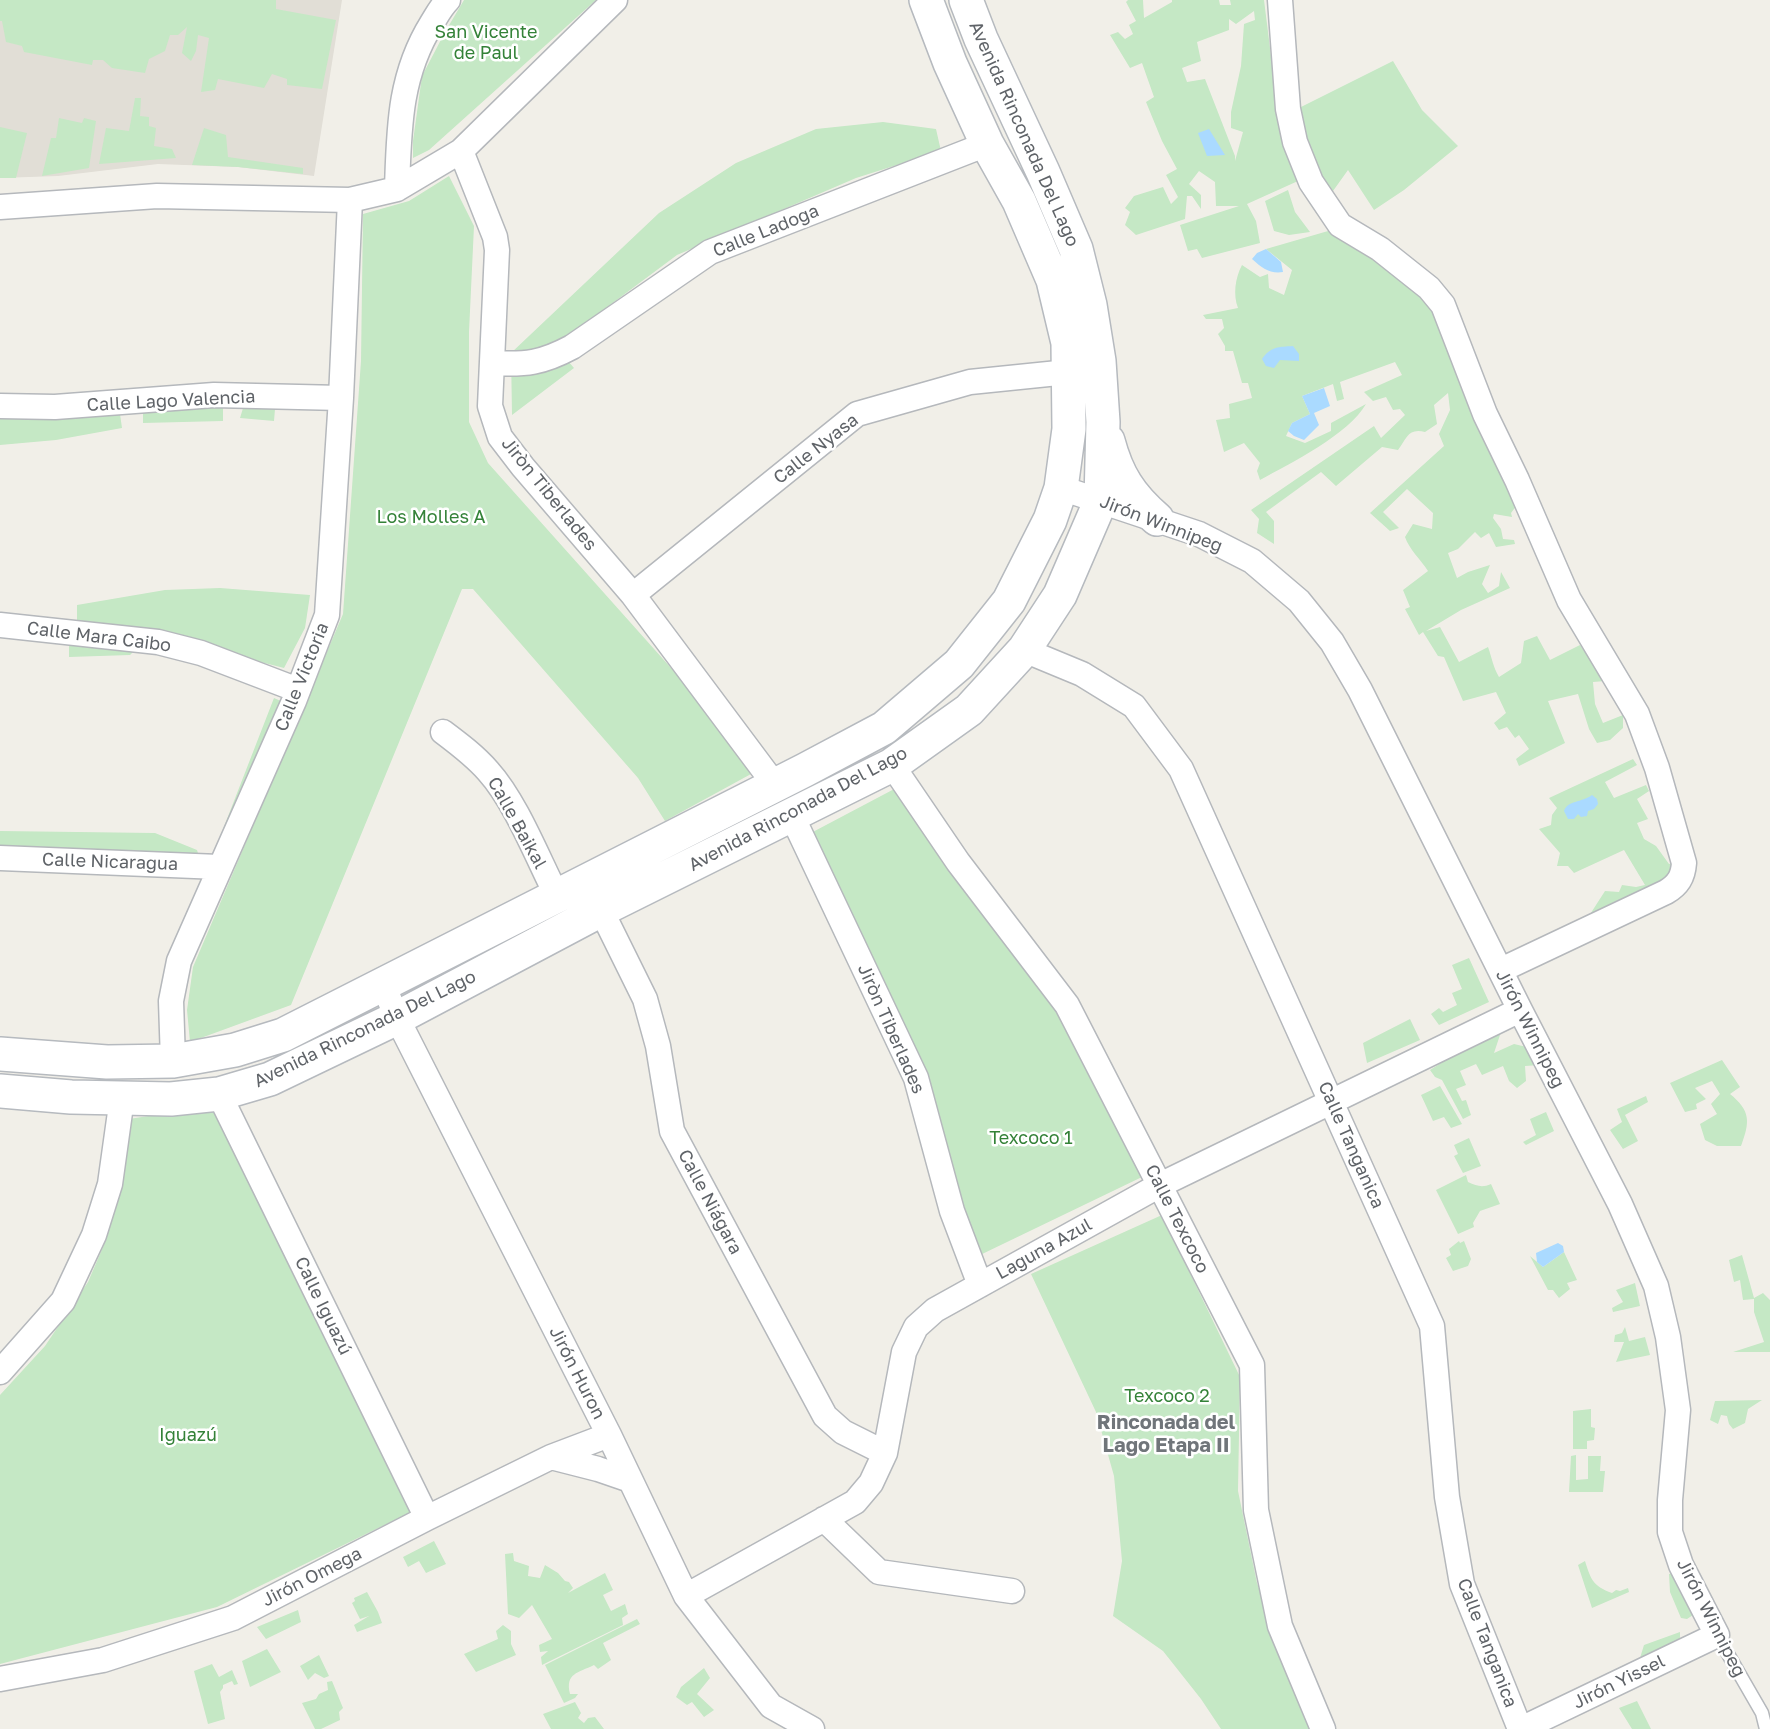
<!DOCTYPE html>
<html>
<head>
<meta charset="utf-8">
<style>
  body { margin:0 }
  canvas { display:block; background:#f1efe8 }
</style>
</head>
<body>
<canvas width="1770" height="1729"></canvas>
<script>
const ctx = document.querySelector('canvas').getContext('2d');
ctx.lineJoin = 'round';
function paint(path, color) { ctx.fillStyle = color; ctx.fill(path, 'evenodd'); }
function strokePath(path, color, width, dash) { ctx.strokeStyle = color; ctx.lineWidth = width; ctx.lineCap = dash ? 'butt' : 'round'; ctx.setLineDash(dash || []); ctx.stroke(path); }
function drawText(font, color, halo, rows, align = 'center') {
  ctx.font = font + ' "Golos Text",sans-serif'; ctx.lineWidth = 5; ctx.setLineDash([]); ctx.textBaseline = 'middle'; ctx.strokeStyle = halo; ctx.fillStyle = color; for (const [text, x, y, turn = 0] of rows) {
    ctx.save(); ctx.translate(x, y); ctx.rotate((+turn || 0) * Math.PI / 180); ctx.textAlign = isNaN(turn) ? turn : align; if (halo) ctx.strokeText(text, 0, 0); ctx.fillText(text, 0, 0); ctx.restore();
  }
}
paint(new Path2D(`
  M 0,0 L 342,0 L 314,176 L 238,167 L 158,164 L 58,176 L 0,178 Z`), '#e1ded6');
paint(new Path2D(`
  M 0,0 L 276,0 L 276,9 L 336,20 L 322,89 L 287,85 L 287,79 L 272,74 L 264,88 L 218,79 L 215,90 L 201,92 L 209,38 L 198,35 L 196,51 L 191,61 L 182,53 L 187,27 L 178,35 L 170,35 L 165,51 L 149,59 L 145,73 L 112,68 L 103,60 L 93,60 L 92,65 L 24,52 L 22,46 L 6,42 L 2,21 L 0,21 Z
  M 464,0 L 596,0 L 429,150 L 413,158 L 413,141 L 422,76 L 445,32 Z
  M 1128,0 L 1143,0 L 1144,18 L 1172,2 L 1172,0 L 1219,0 L 1220,5 L 1231,5 L 1230,0 L 1264,0 L 1280,128 L 1298,181 L 1247,204 L 1256,221 L 1260,243 L 1202,258 L 1197,249 L 1188,251 L 1180,225 L 1239,206 L 1216,206 L 1215,182 L 1199,171 L 1189,184 L 1201,195 L 1201,209 L 1192,196 L 1187,196 L 1185,219 L 1136,235 L 1125,225 L 1130,212 L 1125,208 L 1134,196 L 1163,187 L 1171,204 L 1178,197 L 1166,175 L 1177,169 L 1162,141 L 1146,102 L 1154,97 L 1142,63 L 1130,68 L 1110,35 L 1118,32 L 1125,39 L 1133,34 L 1129,25 L 1136,21 L 1126,2 ZM 1254,11 L 1255,20 L 1244,24 L 1241,66 L 1231,112 L 1231,128 L 1243,132 L 1235,161 L 1235,156 L 1205,79 L 1187,82 L 1182,68 L 1201,61 L 1197,42 L 1229,30 L 1229,19 L 1236,24 Z
  M 1393,61 L 1422,110 L 1458,146 L 1404,190 L 1374,210 L 1348,170 L 1333,191 L 1320,177 L 1295,110 Z
  M 135,98 L 141,98 L 140,116 L 149,117 L 149,126 L 156,128 L 154,146 L 172,149 L 176,158 L 99,164 L 106,128 L 129,131 Z
  M 59,118 L 82,123 L 84,118 L 96,121 L 89,168 L 42,176 L 51,138 L 56,138 Z
  M 883,122 L 936,129 L 941,151 L 856,178 L 677,255 L 555,346 L 574,368 L 512,415 L 511,353 L 659,213 L 736,163 L 816,129 Z
  M 0,127 L 27,133 L 16,178 L 0,178 Z
  M 204,128 L 226,135 L 228,157 L 303,168 L 303,174 L 238,167 L 192,165 Z
  M 449,176 L 474,226 L 469,332 L 469,422 L 488,463 L 713,715 L 751,774 L 665,821 L 638,778 L 473,589 L 462,589 L 291,1005 L 190,1042 L 187,1010 L 193,967 L 343,614 L 361,361 L 363,214 L 409,201 Z
  M 1288,190 L 1295,212 L 1310,232 L 1289,235 L 1274,231 L 1265,201 Z
  M 1335,229 L 1402,276 L 1430,304 L 1517,505 L 1511,513 L 1512,517 L 1494,514 L 1493,518 L 1501,529 L 1503,539 L 1514,540 L 1515,544 L 1496,547 L 1489,533 L 1481,538 L 1475,532 L 1458,549 L 1448,553 L 1457,578 L 1468,572 L 1490,565 L 1482,584 L 1488,593 L 1499,586 L 1501,572 L 1510,588 L 1461,610 L 1426,631 L 1440,627 L 1459,662 L 1488,647 C 1492,658 1493,667 1499,677 L 1521,663 L 1524,641 L 1537,636 L 1550,660 L 1580,645 L 1605,681 L 1593,682 L 1595,704 L 1603,723 L 1623,715 L 1623,728 L 1610,740 L 1597,743 L 1589,729 L 1578,694 L 1548,701 L 1565,743 L 1519,766 L 1516,759 L 1529,749 L 1519,735 L 1515,738 L 1507,727 L 1499,730 L 1494,723 L 1506,713 L 1496,692 L 1463,701 L 1444,657 L 1438,656 L 1423,632 L 1419,635 L 1405,609 L 1410,607 L 1403,590 L 1428,571 C 1421,560 1409,549 1405,537 L 1413,524 L 1432,529 L 1433,513 L 1407,489 L 1383,512 L 1399,528 L 1390,531 L 1370,513 L 1444,446 L 1439,434 L 1450,410 L 1448,393 L 1434,405 L 1437,424 L 1425,432 C 1408,428 1407,438 1398,450 L 1382,447 L 1336,486 L 1321,472 L 1266,512 L 1274,521 L 1274,544 L 1257,533 L 1259,519 L 1251,510 L 1374,426 L 1381,438 L 1405,415 L 1400,409 L 1393,410 L 1386,397 L 1373,401 L 1364,392 L 1402,375 L 1395,362 L 1340,382 L 1344,399 L 1337,401 L 1333,384 L 1302,396 L 1310,414 L 1292,423 L 1286,436 L 1305,443 L 1331,431 L 1331,423 L 1366,404 C 1349,434 1291,463 1260,480 L 1257,471 L 1260,463 L 1244,443 L 1224,452 L 1216,420 L 1230,418 L 1229,404 L 1252,398 L 1248,383 L 1242,383 L 1233,351 L 1225,351 L 1225,346 L 1218,334 L 1224,328 L 1222,319 L 1206,319 L 1203,315 L 1238,308 C 1233,295 1235,278 1242,265 L 1260,277 L 1268,274 L 1269,288 L 1284,295 L 1292,270 L 1266,249 Z
  M 244,405 L 275,409 L 274,421 L 240,418 Z
  M 119,407 L 122,428 L 56,440 L 0,445 L 0,411 Z
  M 223,407 L 223,421 L 143,423 L 143,409 Z
  M 220,588 L 310,595 L 305,628 L 284,668 L 191,644 L 77,626 L 77,605 L 165,590 Z
  M 69,638 L 137,648 L 130,655 L 69,657 Z
  M 274,698 L 283,702 L 213,855 Z
  M 1633,759 L 1637,765 L 1605,782 L 1614,798 L 1646,785 L 1649,791 L 1637,799 L 1648,819 L 1637,823 L 1644,839 L 1656,846 L 1669,864 L 1676,862 L 1670,880 L 1587,919 L 1605,891 L 1619,892 L 1622,885 L 1636,887 L 1645,885 L 1624,850 L 1574,873 L 1568,866 L 1557,866 L 1560,853 L 1539,829 L 1551,825 L 1552,815 L 1557,808 L 1549,798 Z
  M 898,787 L 1037,975 L 1084,1054 L 1142,1177 L 978,1256 L 927,1075 L 809,834 Z
  M 0,831 L 155,833 L 197,850 L 201,863 L 0,846 Z
  M 1469,958 L 1489,1002 L 1439,1025 L 1431,1014 L 1439,1008 L 1443,1012 L 1457,1005 L 1452,993 L 1462,989 L 1452,965 Z
  M 1410,1019 L 1420,1040 L 1367,1063 L 1363,1043 Z
  M 1501,1032 L 1494,1053 L 1514,1044 L 1531,1048 L 1540,1065 L 1525,1066 L 1526,1081 L 1517,1088 L 1509,1081 L 1503,1066 L 1482,1075 L 1476,1064 L 1460,1071 L 1466,1085 L 1456,1089 L 1462,1101 L 1466,1100 L 1471,1115 L 1463,1119 L 1442,1080 L 1435,1077 L 1430,1070 L 1460,1051 Z
  M 1722,1060 L 1740,1087 L 1730,1094 C 1751,1111 1750,1122 1741,1146 L 1717,1146 L 1705,1140 L 1700,1124 L 1717,1114 L 1711,1104 L 1720,1094 L 1712,1081 L 1695,1088 L 1706,1099 L 1696,1104 L 1697,1109 L 1685,1112 L 1670,1083 Z
  M 1440,1086 L 1462,1124 L 1451,1128 L 1444,1117 L 1433,1121 L 1421,1095 Z
  M 1646,1096 L 1648,1102 L 1625,1115 L 1638,1141 L 1623,1149 L 1610,1130 L 1622,1122 L 1617,1109 Z
  M 213,1106 L 411,1512 L 217,1607 L 0,1664 L 0,1395 L 45,1346 L 88,1282 L 106,1240 L 115,1203 L 129,1119 Z
  M 1546,1112 L 1554,1131 L 1526,1145 L 1523,1142 L 1536,1135 L 1530,1119 Z
  M 1469,1138 L 1481,1166 L 1463,1173 L 1454,1156 L 1458,1154 L 1454,1145 Z
  M 1466,1175 L 1468,1182 C 1477,1186 1482,1188 1491,1184 L 1500,1204 L 1480,1211 L 1473,1223 L 1474,1227 L 1458,1234 L 1436,1190 Z
  M 1162,1215 L 1240,1377 L 1238,1491 L 1257,1583 L 1281,1655 L 1312,1729 L 1221,1729 L 1201,1699 L 1163,1651 L 1113,1616 L 1122,1561 L 1114,1476 L 1096,1412 L 1031,1274 Z
  M 1459,1241 L 1460,1243 L 1464,1241 L 1471,1259 L 1468,1266 L 1453,1271 L 1446,1258 L 1451,1255 L 1449,1249 Z
  M 1564,1252 L 1577,1280 L 1567,1283 L 1570,1289 L 1559,1298 L 1553,1290 L 1548,1290 L 1530,1256 L 1543,1267 Z
  M 1742,1255 L 1754,1298 L 1763,1293 L 1770,1300 L 1770,1352 L 1733,1352 L 1764,1342 L 1754,1312 L 1754,1299 L 1743,1300 L 1740,1280 L 1734,1282 L 1729,1260 Z
  M 1635,1283 L 1640,1306 L 1613,1312 L 1612,1308 L 1623,1302 L 1616,1290 Z
  M 1625,1327 L 1629,1341 L 1645,1337 L 1650,1355 L 1616,1362 L 1624,1342 L 1614,1342 L 1615,1335 L 1622,1333 Z
  M 1762,1400 L 1748,1409 L 1745,1423 L 1733,1429 L 1729,1424 L 1727,1416 L 1721,1415 L 1718,1424 L 1710,1420 L 1715,1401 Z
  M 1591,1409 L 1591,1427 L 1595,1428 L 1594,1440 L 1587,1441 L 1587,1449 L 1573,1449 L 1573,1411 Z
  M 1576,1455 L 1576,1480 L 1588,1479 L 1588,1456 L 1601,1456 L 1600,1471 L 1605,1471 L 1603,1492 L 1569,1492 L 1571,1456 Z
  M 434,1541 L 446,1564 L 426,1573 L 419,1561 L 408,1567 L 403,1557 Z
  M 513,1553 L 514,1561 L 529,1566 L 528,1576 L 540,1578 L 545,1565 L 558,1573 L 565,1581 L 569,1582 L 573,1588 L 568,1593 L 605,1573 L 613,1590 L 603,1595 L 611,1611 L 625,1604 L 628,1614 L 622,1618 L 623,1625 L 542,1665 L 541,1657 L 548,1651 L 540,1652 L 539,1645 L 552,1639 L 532,1605 L 519,1618 L 508,1614 L 505,1554 Z
  M 1585,1561 C 1591,1580 1593,1586 1612,1593 L 1616,1590 L 1620,1591 L 1628,1588 L 1629,1592 L 1592,1608 L 1578,1565 Z
  M 1679,1571 L 1699,1611 L 1687,1619 L 1681,1618 L 1670,1592 L 1669,1574 Z
  M 367,1592 L 378,1612 L 382,1623 L 357,1632 L 354,1625 L 369,1616 L 360,1619 L 352,1603 L 355,1601 L 354,1598 Z
  M 298,1610 L 301,1622 L 266,1639 L 257,1627 Z
  M 637,1619 L 640,1624 L 603,1643 L 611,1660 L 598,1669 L 594,1665 C 578,1673 565,1673 570,1694 L 578,1694 L 575,1698 L 564,1703 L 545,1665 Z
  M 503,1625 L 511,1631 L 511,1644 L 516,1655 L 476,1672 L 464,1654 L 498,1639 L 496,1631 Z
  M 1680,1632 L 1680,1642 L 1651,1662 L 1640,1658 L 1644,1645 Z
  M 267,1649 L 281,1672 L 250,1687 L 242,1661 Z
  M 319,1655 L 329,1676 L 324,1678 L 315,1673 L 308,1680 L 300,1666 Z
  M 212,1664 L 219,1677 L 232,1670 L 238,1684 L 234,1685 L 232,1681 L 223,1685 L 223,1688 L 220,1692 L 225,1719 L 208,1724 L 194,1671 Z
  M 704,1668 L 710,1678 L 697,1694 L 714,1710 L 704,1717 L 692,1702 L 687,1705 L 676,1697 L 681,1687 Z
  M 332,1681 L 343,1708 L 339,1712 L 340,1720 L 321,1729 L 315,1729 L 302,1703 L 316,1699 L 319,1694 L 328,1690 L 327,1682 Z
  M 1637,1701 L 1651,1729 L 1632,1729 L 1619,1708 Z
  M 575,1702 L 581,1713 L 578,1718 L 584,1723 L 588,1718 L 595,1717 L 604,1729 L 551,1729 L 543,1714 Z`), '#c5e8c5');
paint(new Path2D(`
  M 1209,129 L 1225,155 L 1207,156 L 1198,133 Z
  M 1266,249 L 1281,262 L 1283,272 C 1270,274 1262,268 1252,259 L 1257,253 Z
  M 1293,346 L 1299,354 L 1299,361 L 1280,360 L 1274,368 L 1266,366 L 1262,359 C 1271,346 1279,347 1293,346 Z
  M 1324,388 L 1330,406 L 1314,413 L 1319,425 L 1304,440 L 1294,436 L 1288,431 L 1292,423 L 1310,414 L 1302,396 Z
  M 1592,795 L 1597,799 L 1598,804 L 1594,809 L 1588,811 L 1587,816 L 1581,817 L 1578,814 L 1574,819 L 1568,819 L 1564,811 C 1568,800 1581,803 1592,795 Z
  M 1558,1243 L 1563,1246 L 1564,1252 L 1543,1267 L 1537,1262 L 1536,1253 Z`), '#aadaff');
const lane = new Path2D(`
  M 1717,1635 L 1762,1713 L 1766,1729`);
const street = new Path2D(`
  M 1280,0 L 1288,109 L 1295,142 L 1311,182 L 1340,225 L 1380,249 L 1429,288 L 1443,305 L 1485,414 L 1517,480 L 1569,600 L 1637,714 L 1657,768 L 1684,863 C 1683,877 1678,885 1666,892 L 1501,970
  M 461,151 L 495,237 L 497,250 L 490,406 L 500,437 L 523,467 L 633,595 L 775,785
  M 397,189 C 399,129 399,76 432,23 C 437,15 441,7 448,0
  M 0,207 L 157,196 L 350,200 L 397,189 L 461,151 L 615,0
  M 492,363 C 526,365 542,363 572,347 L 710,252 L 987,144
  M 0,406 L 55,407 L 214,395 L 341,398
  M 1061,488 L 1199,534 L 1252,561 L 1299,601 L 1332,642 L 1360,690 L 1520,1010 L 1620,1204 L 1656,1286 L 1668,1337 L 1678,1410 L 1670,1500 L 1670,1532 L 1681,1565 L 1717,1635 L 1521,1729
  M 633,595 L 857,414 L 970,382 L 1068,372
  M 0,625 L 158,642 L 201,653 L 298,690
  M 1024,650 L 1082,674 L 1134,706 L 1181,769 L 1432,1326 L 1447,1497 L 1462,1584 L 1520,1729
  M 443,732 C 459,744 475,756 488,771 C 516,802 538,859 557,896
  M 892,765 L 958,862 L 1067,1005 L 1252,1365 L 1256,1510 L 1280,1626 L 1323,1729
  M 792,816 L 916,1078 L 952,1211 L 980,1285
  M 0,858 L 219,867
  M 601,910 L 645,999 L 658,1046 L 672,1131 L 825,1416 L 843,1432 L 885,1453
  M 383,984 L 397,1018 L 609,1435 L 686,1596 L 771,1706 L 812,1729
  M 173,1061 L 171,1001 L 179,961 L 294,701 L 327,615 L 341,398 L 350,200
  M 219,1094 L 427,1518
  M 0,1372 L 63,1301 L 94,1235 L 110,1184 L 122,1098
  M 551,1457 L 598,1469 L 630,1480
  M 824,1519 L 879,1572 L 1012,1591
  M 686,1596 L 855,1502 L 871,1483 L 885,1453 L 904,1352 L 916,1327 L 935,1310 L 1160,1185 L 1520,1010
  M 0,1679 L 103,1660 L 233,1618 L 427,1518 L 551,1457 L 609,1435`);
const secondary = new Path2D(`
  M 1108,441 C 1117,475 1130,496 1157,519
  M 0,1054 L 107,1062 L 173,1061 L 235,1050 L 283,1035 L 805,770 L 884,728 L 959,664 L 1009,601 L 1050,520 L 1061,488 L 1069,429 L 1068,343 L 1053,280 L 1019,201 L 987,144 L 950,63 L 926,0
  M 0,1091 L 71,1097 L 171,1099 L 219,1094 L 270,1079 L 397,1018 L 601,910 L 892,765 L 969,710 L 1024,650 L 1060,595 L 1101,500 L 1103,422 L 1099,361 L 1090,305 L 1076,249 L 1043,172 L 981,39 L 966,0`);
strokePath(lane, '#b5b8bc', 15);
strokePath(street, '#b5b8bc', 27);
strokePath(secondary, '#b6babf', 36);
strokePath(lane, '#fff', 12);
strokePath(street, '#fff', 24);
strokePath(secondary, '#fff', 33);
drawText('18px', '#348238', '#fff', [
  ["San Vicente",486,32],
  ["de Paul",486,53],
  ["Los Molles A",431,517],
  ["Texcoco 1",1031,1138],
  ["Texcoco 2",1167,1396],
  ["Iguazú",188,1435]
]);
drawText('18px', '#5f6368', '#fff', [
  ["Avenida Rinconada Del Lago",1024,134,66],
  ["Calle Ladoga",766,231,-22],
  ["Calle Lago Valencia",171,401,-3],
  ["Calle Nyasa",816,449,-38],
  ["Jiròn Tiberlades",549,494,51],
  ["Jirón Winnipeg",1161,524,21],
  ["Calle Mara Caibo",99,637,7],
  ["Calle Victoria",302,677,-68],
  ["Avenida Rinconada Del Lago",798,809,-28],
  ["Calle Baikal",517,823,61],
  ["Calle Nicaragua",110,862,2],
  ["Avenida Rinconada Del Lago",365,1029,-26],
  ["Jiròn Tiberlades",891,1029,66],
  ["Jirón Winnipeg",1530,1029,63],
  ["Calle Tanganica",1351,1145,66],
  ["Calle Niágara",710,1202,62],
  ["Calle Texcoco",1177,1219,63],
  ["Laguna Azul",1044,1249,-29],
  ["Calle Iguazú",323,1306,64],
  ["Jirón Huron",577,1373,63],
  ["Jirón Omega",312,1577,-27],
  ["Jirón Winnipeg",1711,1618,63],
  ["Calle Tanganica",1487,1643,69],
  ["Jirón Yissel",1619,1682,-26]
]);
drawText('bold 20px', '#70757a', '#fff', [
  ["Rinconada del",1166,1423],
  ["Lago Etapa II",1166,1446]
]);
</script>
</body>
</html>
